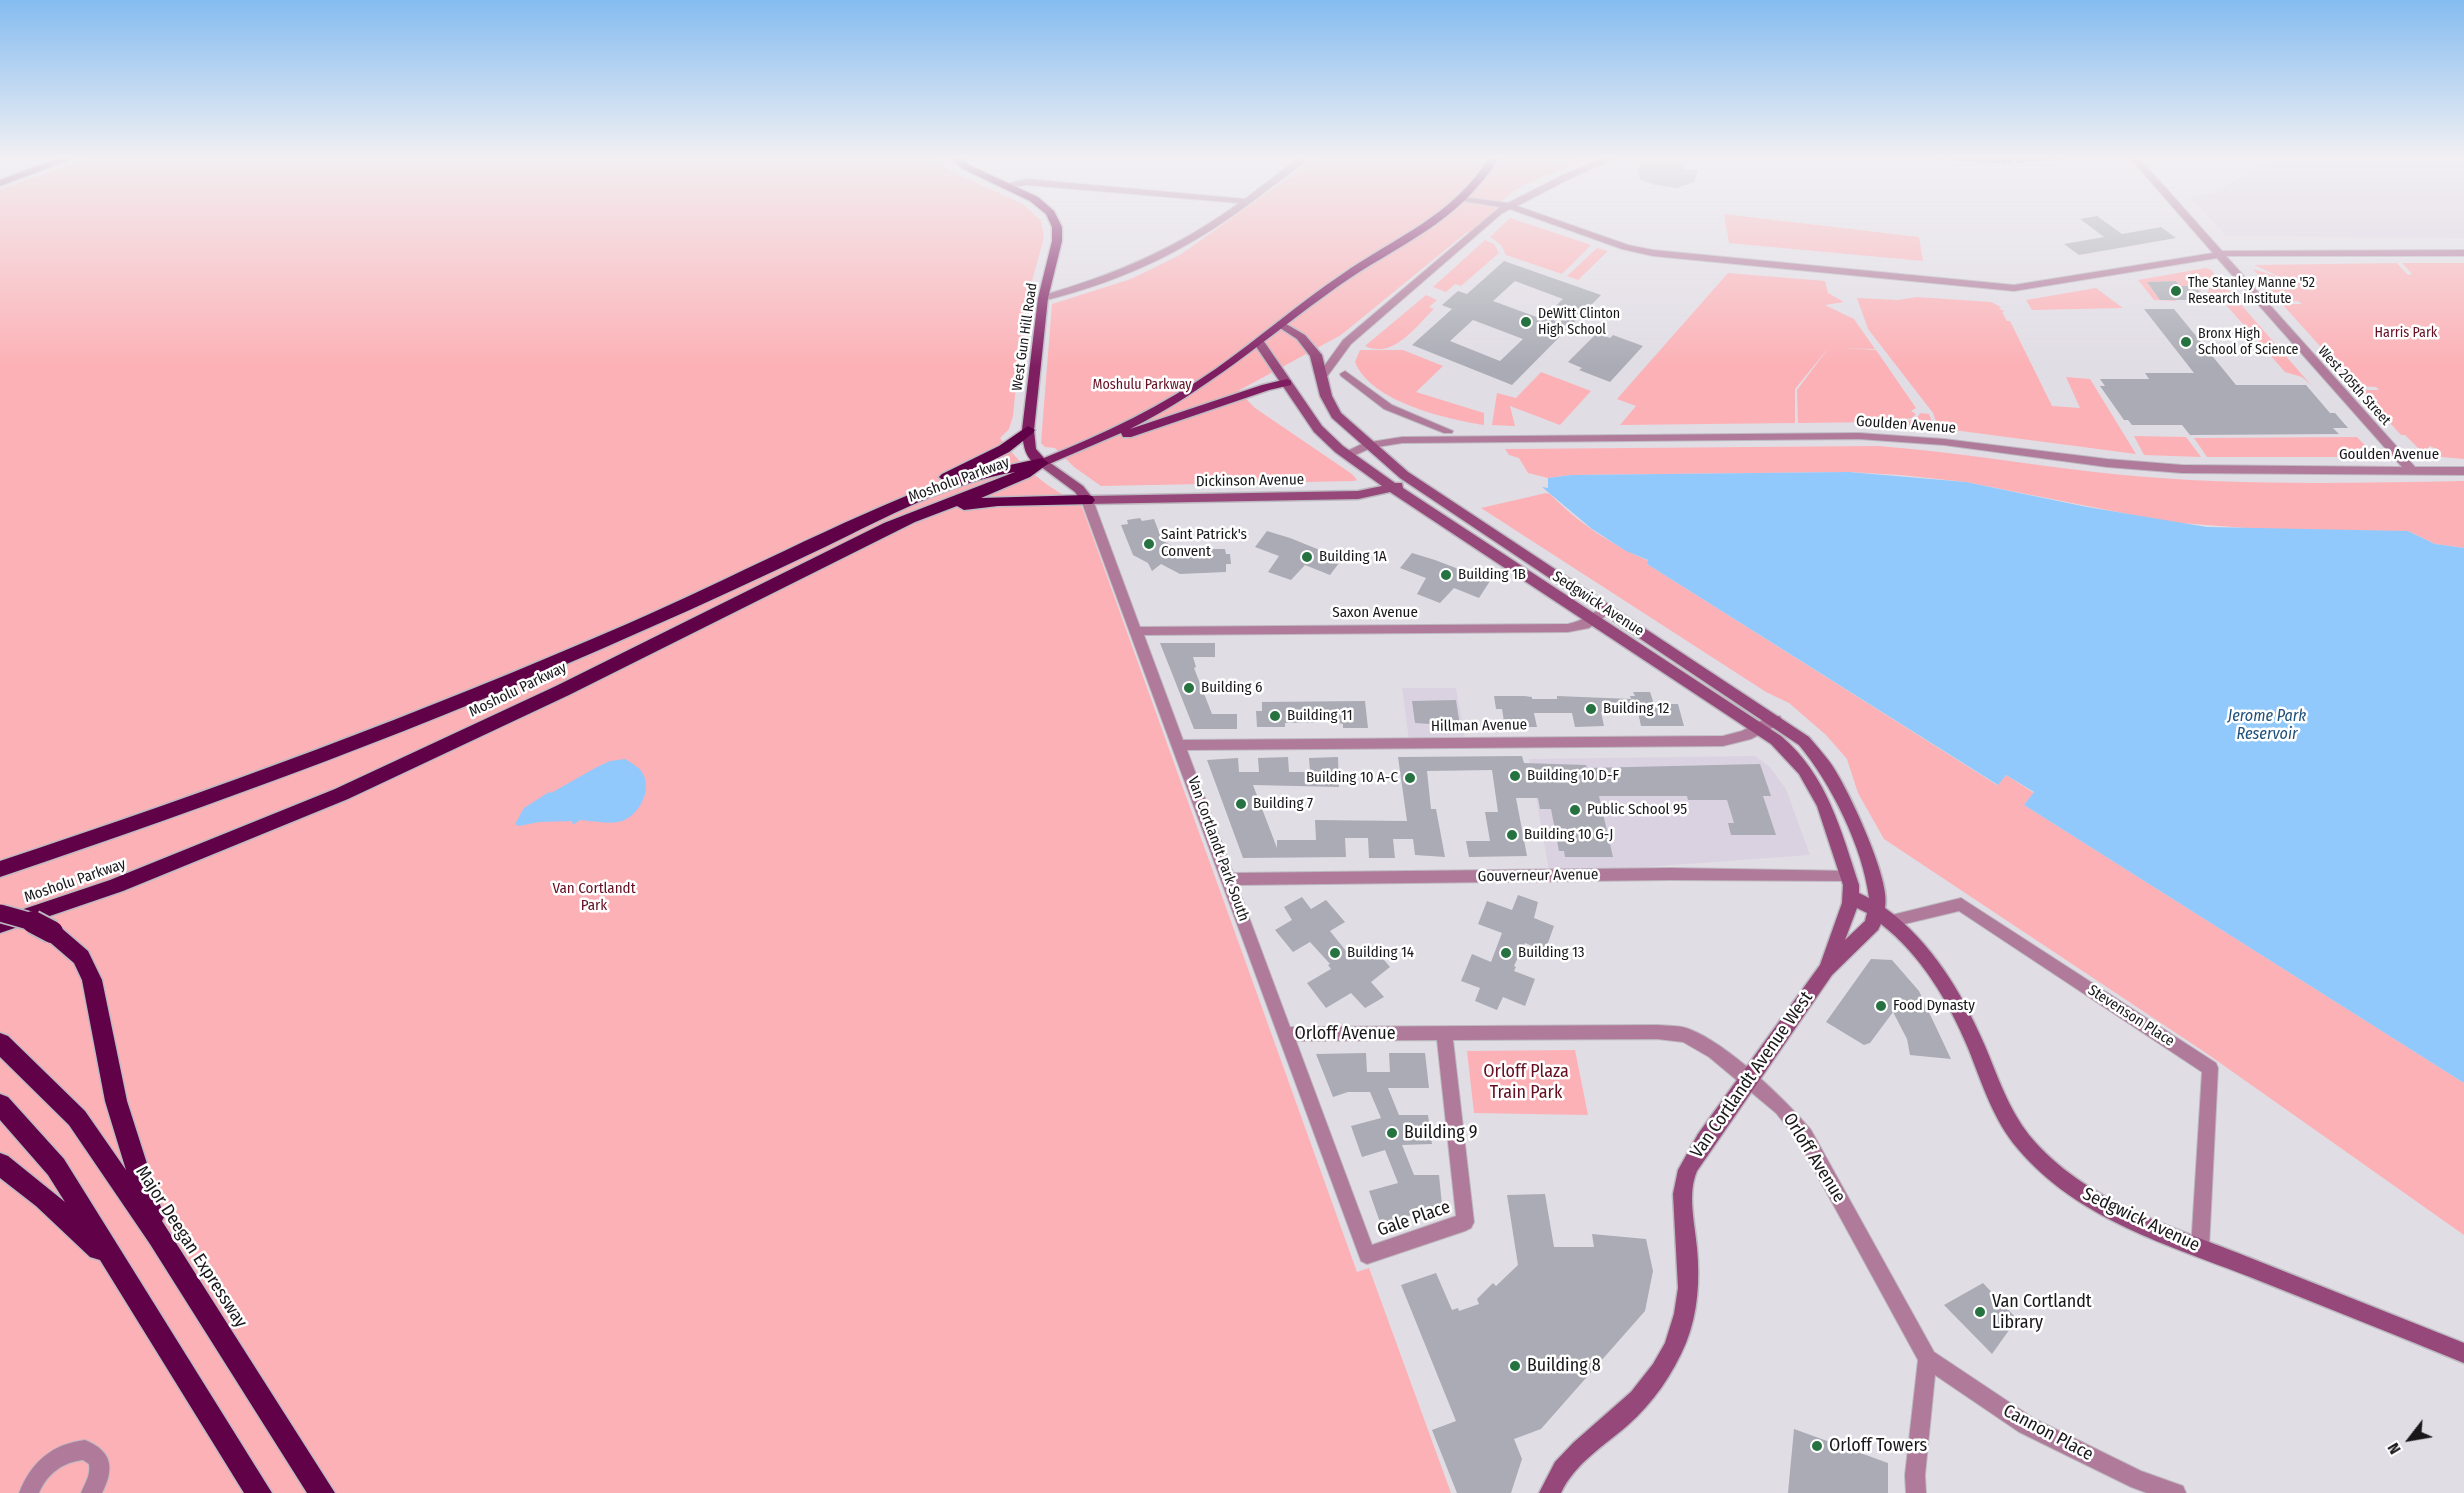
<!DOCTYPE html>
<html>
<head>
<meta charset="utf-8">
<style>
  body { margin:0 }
  #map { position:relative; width:2464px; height:1493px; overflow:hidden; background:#e1dde5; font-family:"Fira Sans Condensed",sans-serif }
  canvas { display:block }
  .north { position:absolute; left:2380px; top:1409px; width:60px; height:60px; -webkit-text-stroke:4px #fff; paint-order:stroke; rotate:239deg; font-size:16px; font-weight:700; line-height:24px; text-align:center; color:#19171a }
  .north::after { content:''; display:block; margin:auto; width:21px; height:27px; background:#19171a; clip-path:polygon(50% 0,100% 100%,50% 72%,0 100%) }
</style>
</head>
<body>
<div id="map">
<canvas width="2464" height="1493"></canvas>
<div class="north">N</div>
</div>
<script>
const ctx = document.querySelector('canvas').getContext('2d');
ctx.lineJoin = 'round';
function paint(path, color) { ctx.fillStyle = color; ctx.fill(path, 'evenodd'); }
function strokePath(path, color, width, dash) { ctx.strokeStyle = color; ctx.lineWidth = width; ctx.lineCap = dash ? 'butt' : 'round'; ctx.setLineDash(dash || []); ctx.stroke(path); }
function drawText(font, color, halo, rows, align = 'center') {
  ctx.font = font + ' "Fira Sans Condensed",sans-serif'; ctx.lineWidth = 5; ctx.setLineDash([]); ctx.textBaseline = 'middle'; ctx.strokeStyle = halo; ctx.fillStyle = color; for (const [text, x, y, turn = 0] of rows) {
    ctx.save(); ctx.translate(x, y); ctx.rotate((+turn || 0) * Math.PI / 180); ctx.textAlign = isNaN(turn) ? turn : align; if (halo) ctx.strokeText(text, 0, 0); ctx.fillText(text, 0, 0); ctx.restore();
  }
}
paint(new Path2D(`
  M 2277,158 L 2464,158 L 2464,238 L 2226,236 L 2190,197 L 2211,194 Z
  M 1402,688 L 1456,688 L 1465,739 L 1409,740 Z
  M 1755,756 L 1770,767 L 1786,789 L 1810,855 L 1577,872 L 1549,870 L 1529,759 Z`), '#dbd2e1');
paint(new Path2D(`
  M 88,158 L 940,158 L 947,169 L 1023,204 L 1041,221 L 1044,237 L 1023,314 L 1013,416 L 1009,429 L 1000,438 C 1022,467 1048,489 1081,504 L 1357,1272 L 1369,1268 L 1451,1493 L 0,1493 L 0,189 Z
  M 1316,158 L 1582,158 C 1561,175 1532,178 1511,193 C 1495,204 1487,228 1466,233 L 1341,335 L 1238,391 L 1255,408 L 1352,474 L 1357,480 L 1354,481 L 1101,486 L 1074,467 L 1055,448 L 1045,447 L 1041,443 L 1052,304 L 1131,279 L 1180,255 Z
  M 1724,214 L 1919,237 L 1923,261 L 1729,243 Z
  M 1510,218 L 1591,245 L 1562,274 L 1506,255 L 1501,245 L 1490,237 Z
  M 1485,240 L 1494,244 L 1499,253 L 1461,286 L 1455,284 L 1446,292 L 1433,287 Z
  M 1597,248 L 1608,251 L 1578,280 L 1567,276 Z
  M 2397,263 L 2408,275 L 2412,274 L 2402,263 L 2464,263 L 2464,459 L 2432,456 L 2438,450 L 2430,446 L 2423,453 L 2405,435 L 2401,435 L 2360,390 L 2379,390 L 2376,387 L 2356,386 L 2282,304 L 2302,304 L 2298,301 L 2278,300 L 2253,269 L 2282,278 L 2254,265 Z
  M 2206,268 L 2211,270 L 2221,281 L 2205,284 L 2200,292 L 2195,286 L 2180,286 L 2176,281 L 2147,282 L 2157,296 L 2172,296 L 2176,301 L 2154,300 L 2138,280 Z
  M 1728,273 L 1825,281 L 1828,293 L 1844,302 L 1825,305 L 1854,319 L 1875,349 L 1842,348 L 1876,350 L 1916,408 L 1911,411 L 1916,414 L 1912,418 L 1879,423 L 1916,420 L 1920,413 L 1929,414 L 1935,429 L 1877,424 L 1878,422 L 1798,423 L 1797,390 L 1830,346 L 1795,389 L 1795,423 L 1620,425 L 1636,406 L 1617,399 Z
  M 2224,285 L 2311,385 L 2302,377 L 2285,372 L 2220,298 L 2211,298 L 2208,295 L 2209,288 Z
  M 2096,288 L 2123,308 L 2032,310 L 2026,300 Z
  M 1426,295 L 1437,300 L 1429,307 L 1434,309 C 1416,326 1393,360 1365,346 Z
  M 1917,297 L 1991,302 L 2001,307 L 1999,309 L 2005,311 L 2002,312 L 2007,321 L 2010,321 L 2052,406 L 2080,408 L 2066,377 L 2090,379 L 2136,454 L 1938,428 L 1933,413 L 1868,329 L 1857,298 L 1898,300 Z
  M 1360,350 L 1403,350 L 1443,366 L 1416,392 L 1484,413 L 1484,425 C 1446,419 1371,402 1355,362 Z
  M 1541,372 L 1591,391 L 1560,425 L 1510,406 L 1515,426 L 1492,425 L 1497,393 L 1516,398 Z
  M 2134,436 L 2186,437 L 2201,457 L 2144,455 Z
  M 2357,437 L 2376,457 L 2207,457 L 2194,438 Z
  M 1878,446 C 1960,452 2041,467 2123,475 C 2236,486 2351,483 2464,481 L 2464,548 L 2435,544 L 2408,531 L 2272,530 L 2168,522 L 1966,482 L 1900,475 L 1849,472 L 1571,475 L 1548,478 L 1528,473 L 1519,458 L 1509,455 L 1505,449 Z
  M 1546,493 L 1550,494 C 1577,522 1613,546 1649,561 L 1647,564 L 1997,785 L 2006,775 L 2034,793 L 2024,805 L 2464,1083 L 2464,1235 L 2206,1053 L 1884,839 L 1858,793 L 1847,759 L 1826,735 L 1789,703 L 1766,692 L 1481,508 Z
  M 1575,1050 L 1588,1115 L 1474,1113 L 1467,1051 Z`), '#fcb1b6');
paint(new Path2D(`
  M 1849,472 L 1966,482 L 2087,507 L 2207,527 L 2408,531 L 2435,544 L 2464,548 L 2464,1083 L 2024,805 L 2034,792 L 2006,775 L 1998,785 L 1647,564 L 1648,560 L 1626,551 L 1592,529 L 1542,487 L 1548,488 L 1548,478 L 1571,475 Z
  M 625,759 C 631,763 640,767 643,774 C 653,791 637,819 618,822 C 607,824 592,821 580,820 L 573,825 L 572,821 L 539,822 L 519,826 L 515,824 L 524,808 L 549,792 L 551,793 L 597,767 L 610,761 Z`), '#91c9fc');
paint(new Path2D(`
  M 1643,158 L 1680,161 L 1686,169 L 1698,171 L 1694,182 L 1677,188 L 1655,185 L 1641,180 L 1637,172 Z
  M 2097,216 L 2122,234 L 2161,227 L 2176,238 L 2079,255 L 2064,244 L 2104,237 L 2080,219 Z
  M 1504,261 L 1601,295 L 1512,385 L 1412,345 L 1452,309 L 1442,305 L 1458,291 L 1467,294 ZM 1515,281 L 1563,299 L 1542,319 L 1493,301 ZM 1473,320 L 1523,339 L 1500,361 L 1450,341 Z
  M 2176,281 L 2180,286 L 2195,286 L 2206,300 L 2160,300 L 2147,282 Z
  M 2144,309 L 2174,309 L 2236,385 L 2306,385 L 2330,413 L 2335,413 L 2348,428 L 2333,428 L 2339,434 L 2190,435 L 2182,425 L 2132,425 L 2128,420 L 2124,420 L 2100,386 L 2105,386 L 2100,379 L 2149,379 L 2145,373 L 2194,373 Z
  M 1597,333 L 1610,338 L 1613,335 L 1643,346 L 1610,382 L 1579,370 L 1582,368 L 1568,362 Z
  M 1140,518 L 1142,521 L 1154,519 L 1162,540 L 1177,549 L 1225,549 L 1226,554 L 1230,554 L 1231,564 L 1226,564 L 1226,572 L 1180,574 L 1161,564 L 1152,571 L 1148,563 L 1133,555 L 1121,525 L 1128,524 L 1127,520 Z
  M 1267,531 L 1290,538 L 1342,559 L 1330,575 L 1305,565 L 1291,580 L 1268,572 L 1279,556 L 1255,547 Z
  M 1412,553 L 1435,560 L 1490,581 L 1479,598 L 1454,588 L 1440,603 L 1417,594 L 1426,578 L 1400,568 Z
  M 1160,643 L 1215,643 L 1215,657 L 1193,657 L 1196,667 L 1194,668 L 1212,714 L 1237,714 L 1237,729 L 1194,729 Z
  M 1633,692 L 1650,692 L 1654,704 L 1678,704 L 1684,726 L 1641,726 L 1638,712 L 1601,712 L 1604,726 L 1575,727 L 1572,713 L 1534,713 L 1537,727 L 1505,727 L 1502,709 L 1496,709 L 1494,696 L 1524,696 L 1532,697 L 1532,699 L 1557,699 L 1557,696 L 1631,699 L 1630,696 L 1635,696 Z
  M 1456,700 L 1460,726 L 1415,723 L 1412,701 Z
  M 1365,701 L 1368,728 L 1343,728 L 1343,724 L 1333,722 L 1288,723 L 1285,723 L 1285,727 L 1257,727 L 1256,711 L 1262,711 L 1262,702 Z
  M 1522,756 L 1524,763 L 1586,765 L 1587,768 L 1760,764 L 1771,796 L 1763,796 L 1776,835 L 1731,835 L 1728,823 L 1734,823 L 1727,800 L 1688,800 L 1687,796 L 1599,796 L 1613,857 L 1565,857 L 1564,851 L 1559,851 L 1551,809 L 1540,809 L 1538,798 L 1516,798 L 1527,856 L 1469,857 L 1466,841 L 1490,841 L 1485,812 L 1498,812 L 1492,770 L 1427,771 L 1431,809 L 1436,809 L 1445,857 L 1415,855 L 1413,839 L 1393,839 L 1395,858 L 1369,858 L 1368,838 L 1345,838 L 1346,857 L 1243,858 L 1207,760 L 1238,758 L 1239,772 L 1259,772 L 1258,758 L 1288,757 L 1289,772 L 1310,772 L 1309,758 L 1338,757 L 1339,787 L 1253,785 L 1277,848 L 1277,840 L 1316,840 L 1315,820 L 1407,821 L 1398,757 Z
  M 1518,895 L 1538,902 L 1534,918 L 1554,926 L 1545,951 L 1525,943 L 1514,966 L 1516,967 L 1514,971 L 1535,979 L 1525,1006 L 1503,997 L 1497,1010 L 1475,1001 L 1480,988 L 1461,981 L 1472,954 L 1491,962 L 1502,933 L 1478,924 L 1487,901 L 1512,910 Z
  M 1302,897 L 1311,909 L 1326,900 L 1345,922 L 1330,931 L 1350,956 L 1372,946 L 1390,967 L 1371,982 L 1384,997 L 1365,1008 L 1351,993 L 1326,1008 L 1307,983 L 1331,969 L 1328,965 L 1330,964 L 1310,942 L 1293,952 L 1275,930 L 1292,920 L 1284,907 Z
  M 1871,959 L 1892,960 L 1919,991 L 1951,1059 L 1910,1055 L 1907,1039 L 1893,1012 L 1870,1043 L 1864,1045 L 1826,1022 Z
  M 1366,1053 L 1367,1072 L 1390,1072 L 1389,1053 L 1425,1053 L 1429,1088 L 1388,1088 L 1399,1115 L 1428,1115 L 1432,1144 L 1402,1145 L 1414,1175 L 1439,1175 L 1442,1205 L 1381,1225 L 1369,1191 L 1398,1183 L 1385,1150 L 1362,1157 L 1351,1126 L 1381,1118 L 1370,1092 L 1348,1092 L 1333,1097 L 1316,1054 Z
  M 1545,1194 L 1554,1247 L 1594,1247 L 1592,1234 L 1646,1239 L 1653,1271 L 1645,1311 L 1541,1429 L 1514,1439 L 1522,1459 L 1511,1493 L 1457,1493 L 1432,1430 L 1456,1421 L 1401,1285 L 1436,1273 L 1452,1310 L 1458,1308 L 1459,1311 L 1479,1304 L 1477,1299 L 1493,1283 L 1496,1286 L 1518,1265 L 1507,1195 Z
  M 1983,1283 L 2017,1319 L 1992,1354 L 1944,1305 Z
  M 1794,1429 L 1888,1463 L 1888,1493 L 1788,1493 Z`), '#aaabb4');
const street = new Path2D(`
  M 1298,158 L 1308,158 C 1295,171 1279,181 1265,192 C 1194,247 1130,279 1043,301 L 1040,300 L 1040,296 C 1112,276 1178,248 1239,203 L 1027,185 L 1005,188 L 1001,185 L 1027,179 L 1245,199 Z
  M 1604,158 L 1616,158 L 1569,179 L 1517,206 L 1628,245 L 1653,250 L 2014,285 L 2213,253 L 2130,158 L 2139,158 L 2222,251 L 2464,250 L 2464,256 L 2226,256 L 2415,467 L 2464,467 L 2464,475 L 2182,473 L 2107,467 L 1944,445 L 1859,439 L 1402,443 L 1371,448 L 1351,457 L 1343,457 L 1343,453 L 1364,443 L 1402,437 L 1859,433 L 1944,439 L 2107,459 L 2182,465 L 2402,467 L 2217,258 L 2014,291 L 1653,256 L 1622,249 L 1510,209 L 1501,214 L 1351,344 L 1326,378 L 1318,378 L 1317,376 L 1343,340 L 1500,207 L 1463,201 L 1463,197 L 1508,203 L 1563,175 Z
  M 1345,371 L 1392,405 L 1453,431 L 1452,433 L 1444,433 L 1384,409 L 1341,376 L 1340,374 Z
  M 1087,496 L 1093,500 L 1140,627 L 1568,624 C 1584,621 1593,611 1608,606 L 1614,610 L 1589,628 L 1568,632 L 1144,635 L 1183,740 L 1723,736 L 1742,731 L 1770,716 L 1780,716 L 1782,720 L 1780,724 L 1751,739 L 1723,746 L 1187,750 L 1233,873 L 1671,868 L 1853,871 L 1855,875 L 1853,879 L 1848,881 L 1671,880 L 1237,885 L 1290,1027 L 1657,1025 C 1667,1026 1680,1025 1689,1029 C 1728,1044 1784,1098 1811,1130 L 1934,1352 L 2033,1418 L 2141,1471 L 2183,1486 L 2186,1493 L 2147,1493 L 2131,1487 L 2019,1432 L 1935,1375 L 1925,1475 L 1926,1493 L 1906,1493 L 1905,1475 L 1918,1360 L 1799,1142 L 1776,1113 L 1709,1057 L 1683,1042 L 1657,1039 L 1453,1040 L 1474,1222 L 1471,1228 L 1465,1231 L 1367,1264 L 1361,1261 L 1081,500 ZM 1437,1040 L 1456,1216 L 1372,1245 L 1296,1041 Z
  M 1961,898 L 2216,1063 L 2218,1068 L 2209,1248 L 2206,1254 L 2200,1257 L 2194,1254 L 2191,1248 L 2202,1072 L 1959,911 L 1892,927 L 1887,925 L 1885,921 L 1887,917 L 1892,915 Z
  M 85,1440 C 112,1451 115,1468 102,1493 L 81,1493 C 85,1483 91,1475 89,1464 L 83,1460 C 63,1462 47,1474 39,1493 L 19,1493 C 31,1462 52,1444 85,1440 Z`);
const secondary = new Path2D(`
  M 59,158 L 74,158 L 0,186 L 0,180 Z
  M 1954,158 L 2044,158 L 2039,161 L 1959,161 Z
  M 1281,321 L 1305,335 L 1322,355 L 1332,396 L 1341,413 L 1408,472 L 1809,737 C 1818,748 1828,758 1835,770 C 1850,794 1892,882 1885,908 C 1932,942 1962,993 1985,1046 C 1998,1077 2008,1108 2029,1135 C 2085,1203 2175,1227 2253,1259 C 2323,1287 2394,1315 2464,1343 L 2464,1363 C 2393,1334 2321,1305 2250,1277 C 2168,1245 2077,1219 2018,1149 C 1993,1120 1982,1083 1968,1048 C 1949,1002 1921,955 1881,924 L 1878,930 L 1832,975 L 1697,1171 C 1687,1194 1695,1224 1697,1248 C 1700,1280 1698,1313 1686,1343 C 1673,1374 1653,1403 1628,1425 C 1604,1446 1575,1463 1561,1493 L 1539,1493 L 1555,1462 L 1573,1443 L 1631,1392 L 1653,1364 L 1665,1343 L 1674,1314 L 1678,1288 L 1673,1194 L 1678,1170 L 1698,1134 L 1820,965 L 1842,903 L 1843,885 L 1817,806 L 1799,774 L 1771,744 L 1390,492 L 1358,499 L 1087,504 L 1082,503 L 1075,492 L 1036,463 L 1042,459 L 1046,460 L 1083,486 L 1091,496 L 1358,491 L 1382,486 L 1335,452 L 1314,432 L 1253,342 L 1255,340 L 1263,340 L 1322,426 L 1343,446 L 1395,483 L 1402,483 L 1403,488 L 1781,736 C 1827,775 1841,830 1859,885 L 1859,893 L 1869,898 C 1863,848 1831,783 1799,745 L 1400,478 L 1332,418 L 1320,396 L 1310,356 L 1297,339 L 1277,326 L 1277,322 ZM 1857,908 L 1867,913 L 1865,921 L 1845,940 Z`);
const primary = new Path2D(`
  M 951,158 L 962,158 L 969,165 L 1038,197 L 1054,211 L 1062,227 L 1062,241 L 1048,298 L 1034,430 L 1036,449 L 1044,458 C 1104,434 1164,405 1217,368 C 1259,338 1298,304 1341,275 C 1395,237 1452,217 1489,158 L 1499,158 C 1457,225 1398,244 1337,287 C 1267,337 1208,390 1130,429 L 1262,385 L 1287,379 L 1291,381 L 1291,385 L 1269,390 L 1131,437 L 1123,437 L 1121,433 L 1042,467 C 1025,462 1023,445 1022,430 L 1038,298 L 1052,241 L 1052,227 L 1046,214 L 1030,201 L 963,169 Z`);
const highway = new Path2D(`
  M 1028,426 L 1035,430 L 1033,433 L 1009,452 L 964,475 L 1042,458 L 1049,463 L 1030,477 L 981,498 L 1087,495 L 1092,496 L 1095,500 L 1092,504 L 998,506 L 964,510 L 957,506 L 915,522 L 569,695 L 348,799 L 123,891 L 0,933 L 0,917 L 110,880 L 335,789 L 556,686 L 884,523 L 1015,472 C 948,483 887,517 827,546 C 766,575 704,604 642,631 C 432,725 217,804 0,877 L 0,861 C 212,791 422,713 627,624 C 733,578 836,522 944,481 L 939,477 L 942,474 L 999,446 Z
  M 52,923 L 59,926 L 88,951 L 102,980 L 127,1101 L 164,1217 L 162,1221 L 335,1493 L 307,1493 L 150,1244 L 69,1125 L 0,1057 L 0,1033 L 8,1036 L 85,1111 L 126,1170 L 105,1101 L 82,980 L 74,963 L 45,938 L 42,932 L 45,926 Z
  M 0,1094 L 8,1097 L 64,1159 L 272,1493 L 244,1493 L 100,1260 L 90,1257 L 36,1206 L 0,1178 L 0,1153 L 8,1156 L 65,1202 L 48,1175 L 0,1120 Z`);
strokePath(street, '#bdb9c0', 2);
strokePath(secondary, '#bdb9c0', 3);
strokePath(primary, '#bdb9c0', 3);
strokePath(highway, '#bdb9c0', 3);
paint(street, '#b07a9a');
paint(secondary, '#954879');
paint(primary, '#7f1d61');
paint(highway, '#610148');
strokePath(new Path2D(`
  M 1935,158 L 2003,162 L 2067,158`), '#575559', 3, [9, 4.5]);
const highwayBridgeFar1 = new Path2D(`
  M 0,913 L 36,923`);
const highwayBridge = new Path2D(`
  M 33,922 L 52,932`);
strokePath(highwayBridgeFar1, '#bdb9c0', 20, []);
strokePath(highwayBridge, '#bdb9c0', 26, []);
strokePath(highwayBridgeFar1, '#610148', 17);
strokePath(highwayBridge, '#610148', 22);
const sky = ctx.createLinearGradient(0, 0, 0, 367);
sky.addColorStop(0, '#85bcf0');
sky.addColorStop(0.43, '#f2f0f3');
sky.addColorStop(1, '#f2f0f300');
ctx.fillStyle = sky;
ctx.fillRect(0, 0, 2464, 367);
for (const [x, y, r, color] of [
  [2176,291,6,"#267241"],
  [1526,322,6,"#267241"],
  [2186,342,6,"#267241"],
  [1149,544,6,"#267241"],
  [1307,557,6,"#267241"],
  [1446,575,6,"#267241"],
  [1189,688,6,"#267241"],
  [1591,709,6,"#267241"],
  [1275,716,6,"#267241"],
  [1515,776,6,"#267241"],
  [1410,778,6,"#267241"],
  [1241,804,6,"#267241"],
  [1575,810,6,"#267241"],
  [1512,835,6,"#267241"],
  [1335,953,6,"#267241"],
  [1506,953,6,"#267241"],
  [1881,1006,6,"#267241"],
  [1392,1133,6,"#267241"],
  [1980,1312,6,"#267241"],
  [1515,1366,6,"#267241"],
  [1817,1446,6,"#267241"]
]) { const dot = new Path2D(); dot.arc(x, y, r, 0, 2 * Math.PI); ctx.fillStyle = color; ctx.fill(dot); strokePath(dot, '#fff', 2); }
drawText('14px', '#19171a', '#fff', [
  ["The Stanley Manne '52",2188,283],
  ["Research Institute",2188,299],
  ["DeWitt Clinton",1538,314],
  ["High School",1538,330],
  ["Bronx High",2198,334],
  ["School of Science",2198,350]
], 'left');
drawText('14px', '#651022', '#fff', [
  ["Harris Park",2406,333],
  ["Moshulu Parkway",1142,385]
]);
drawText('14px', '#19171a', '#fff', [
  ["West Gun Hill Road",1025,337,-82],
  ["West 205th Street",2354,386,48]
]);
drawText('15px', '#19171a', '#fff', [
  ["Goulden Avenue",1906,425,4],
  ["Goulden Avenue",2389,455],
  ["Mosholu Parkway",959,480,-20],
  ["Dickinson Avenue",1250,481,-1],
  ["Sedgwick Avenue",1598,604,33],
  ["Saxon Avenue",1375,613],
  ["Mosholu Parkway",518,690,-26],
  ["Hillman Avenue",1479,726,-1],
  ["Van Cortlandt Park South",1218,849,70],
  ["Gouverneur Avenue",1538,876,-1],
  ["Mosholu Parkway",75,881,-19],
  ["Stevenson Place",2131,1016,33]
]);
drawText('15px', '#19171a', '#fff', [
  ["Saint Patrick's",1161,535],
  ["Convent",1161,552],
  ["Building 1A",1319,557],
  ["Building 1B",1458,575],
  ["Building 6",1201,688],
  ["Building 12",1603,709],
  ["Building 11",1287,716],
  ["Building 10 D-F",1527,776],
  ["Building 10 A-C",1398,778,"right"],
  ["Building 7",1253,804],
  ["Public School 95",1587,810],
  ["Building 10 G-J",1524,835],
  ["Building 14",1347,953],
  ["Building 13",1518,953],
  ["Food Dynasty",1893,1006]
], 'left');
drawText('15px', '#651022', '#fff', [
  ["Van Cortlandt",594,889],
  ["Park",594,906]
]);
drawText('italic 16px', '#20517b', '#fff', [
  ["Jerome Park",2267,717],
  ["Reservoir",2267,735]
]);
drawText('18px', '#19171a', '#fff', [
  ["Orloff Avenue",1345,1034],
  ["Van Cortlandt Avenue West",1752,1075,-55],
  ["Orloff Avenue",1814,1158,58],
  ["Gale Place",1414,1219,-19],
  ["Sedgwick Avenue",2141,1220,25],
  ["Major Deegan Expressway",191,1247,57],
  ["Cannon Place",2048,1433,28]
]);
drawText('18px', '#651022', '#fff', [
  ["Orloff Plaza",1526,1072],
  ["Train Park",1526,1093]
]);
drawText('18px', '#19171a', '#fff', [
  ["Building 9",1404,1133],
  ["Van Cortlandt",1992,1302],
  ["Library",1992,1323],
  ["Building 8",1527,1366],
  ["Orloff Towers",1829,1446]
], 'left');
</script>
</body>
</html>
